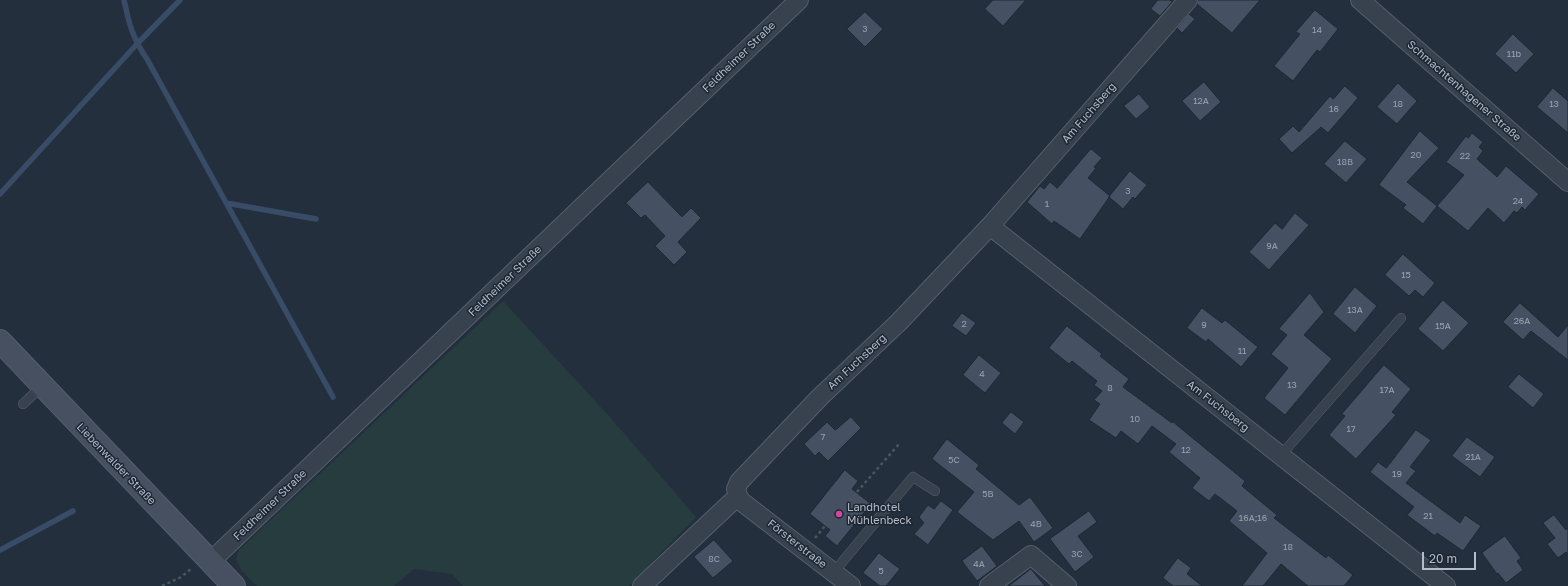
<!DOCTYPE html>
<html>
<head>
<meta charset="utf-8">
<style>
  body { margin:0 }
  #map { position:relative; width:1568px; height:586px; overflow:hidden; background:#242f3e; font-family:"Golos Text",sans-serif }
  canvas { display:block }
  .scale { position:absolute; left:1422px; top:552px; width:54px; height:18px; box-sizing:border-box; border:2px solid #b4bcc9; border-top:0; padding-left:5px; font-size:12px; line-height:14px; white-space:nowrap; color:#b4bcc9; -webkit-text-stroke:3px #1d2633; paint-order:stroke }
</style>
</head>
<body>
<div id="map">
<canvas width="1568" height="586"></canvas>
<div class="scale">20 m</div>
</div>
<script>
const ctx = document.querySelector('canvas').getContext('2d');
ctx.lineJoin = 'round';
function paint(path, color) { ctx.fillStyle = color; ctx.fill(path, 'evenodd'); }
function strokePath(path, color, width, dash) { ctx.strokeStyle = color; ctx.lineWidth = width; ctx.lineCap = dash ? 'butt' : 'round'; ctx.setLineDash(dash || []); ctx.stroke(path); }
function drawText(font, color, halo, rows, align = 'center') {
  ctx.font = font + ' "Golos Text",sans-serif'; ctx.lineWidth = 3; ctx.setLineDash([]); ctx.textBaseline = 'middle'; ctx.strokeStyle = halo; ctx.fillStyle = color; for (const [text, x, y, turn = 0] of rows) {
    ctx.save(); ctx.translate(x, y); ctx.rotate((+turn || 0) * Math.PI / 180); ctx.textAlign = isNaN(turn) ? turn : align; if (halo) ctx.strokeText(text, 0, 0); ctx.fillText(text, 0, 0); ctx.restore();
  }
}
paint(new Path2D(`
  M 503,301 L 609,416 L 696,517 L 629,586 L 463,586 L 452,574 L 414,569 L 394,586 L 257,586 L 241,570 L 236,559 L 239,550 Z`), '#263c3f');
strokePath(new Path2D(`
  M 124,0 C 129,24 133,39 147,59 L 333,397
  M 0,194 L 137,44 L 180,0
  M 226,203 L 316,219
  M 0,550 L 73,511`), '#394c67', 5.5);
const building = new Path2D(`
  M 993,0 L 1026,0 L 1003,26 L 985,9 Z
  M 1158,0 L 1170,0 L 1172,2 L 1160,16 L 1151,9 Z
  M 1198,0 L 1260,0 L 1232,33 L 1197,4 Z
  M 1315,10 L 1338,29 L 1320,52 L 1317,50 L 1293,81 L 1274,66 L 1300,34 L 1296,32 Z
  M 865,12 L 883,29 L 865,47 L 847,29 Z
  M 1189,14 L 1195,19 L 1182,33 L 1177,28 Z
  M 1513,34 L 1534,54 L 1516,73 L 1495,54 Z
  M 1204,82 L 1221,102 L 1200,121 L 1182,101 Z
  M 1398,83 L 1417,101 L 1397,124 L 1377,107 Z
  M 1345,86 L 1358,98 L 1328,133 L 1321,127 L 1292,153 L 1279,139 L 1293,126 L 1299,132 L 1330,96 L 1333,99 Z
  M 1553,88 L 1568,101 L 1568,133 L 1537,107 Z
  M 1139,94 L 1150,107 L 1136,119 L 1124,106 Z
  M 1420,131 L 1439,148 L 1407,182 L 1437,206 L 1423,224 L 1403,208 L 1406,205 L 1379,185 Z
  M 1472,133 L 1483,142 L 1479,147 L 1483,151 L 1477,159 L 1497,177 L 1506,166 L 1539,194 L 1525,210 L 1522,207 L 1517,213 L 1514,211 L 1504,223 L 1488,208 L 1468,231 L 1437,206 L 1464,175 L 1446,162 L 1466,136 L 1468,138 Z
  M 1345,141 L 1367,159 L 1346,183 L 1324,164 Z
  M 1091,149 L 1102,158 L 1094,167 L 1096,168 L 1088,178 L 1110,196 L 1080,239 L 1054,221 L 1052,224 L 1027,202 L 1040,186 L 1044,189 L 1050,182 L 1057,188 Z
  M 1130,171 L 1147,185 L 1135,199 L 1133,197 L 1123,209 L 1109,197 Z
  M 648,182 L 682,217 L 691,208 L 701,218 L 678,242 L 687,252 L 674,265 L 655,246 L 665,236 L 645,215 L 641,218 L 626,203 Z
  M 1295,213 L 1309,225 L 1269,270 L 1249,252 L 1275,223 L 1282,229 Z
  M 1403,254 L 1435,283 L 1423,297 L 1415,290 L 1409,296 L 1385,275 Z
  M 1355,287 L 1377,306 L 1355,333 L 1333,314 Z
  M 1310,293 L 1324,312 L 1304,335 L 1332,359 L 1285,415 L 1264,398 L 1288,368 L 1271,354 L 1287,335 L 1279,329 Z
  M 1443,300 L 1469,323 L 1443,351 L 1418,329 Z
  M 1520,303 L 1558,337 L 1568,325 L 1568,360 L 1531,331 L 1523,340 L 1503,322 Z
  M 1202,308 L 1222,323 L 1225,320 L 1258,347 L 1241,367 L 1208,339 L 1206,342 L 1187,328 Z
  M 962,313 L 976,323 L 966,336 L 952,326 Z
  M 1067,326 L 1102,354 L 1100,356 L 1129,379 L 1123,387 L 1172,423 L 1172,421 L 1245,481 L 1242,486 L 1277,515 L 1274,518 L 1326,558 L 1328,555 L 1353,575 L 1344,586 L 1308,586 L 1281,564 L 1263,586 L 1242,586 L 1267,553 L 1229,521 L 1237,511 L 1215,494 L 1209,501 L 1192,488 L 1200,478 L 1169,452 L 1176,444 L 1152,426 L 1138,444 L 1121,431 L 1116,438 L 1089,420 L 1100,404 L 1094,400 L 1102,391 L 1094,385 L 1097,381 L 1072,361 L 1069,364 L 1049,348 Z
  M 979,355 L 1001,373 L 985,393 L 963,375 Z
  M 1384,365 L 1411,389 L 1392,412 L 1396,415 L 1356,459 L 1329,435 L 1345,416 L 1342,414 Z
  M 1519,374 L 1544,394 L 1533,408 L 1508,387 Z
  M 1011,412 L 1024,422 L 1015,434 L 1002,423 Z
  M 851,417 L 861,428 L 828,461 L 819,452 L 815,456 L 804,444 L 827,422 L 835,430 Z
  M 1416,430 L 1431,440 L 1410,467 L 1416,471 L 1406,483 L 1460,523 L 1465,515 L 1481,526 L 1463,551 L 1437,533 L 1435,536 L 1407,515 L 1414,507 L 1370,472 L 1378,462 L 1386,468 Z
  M 1467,437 L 1495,457 L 1480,477 L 1452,456 Z
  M 947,439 L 979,465 L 976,469 L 1019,505 L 1030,497 L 1053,528 L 1034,542 L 1019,521 L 993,540 L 957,512 L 974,492 L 932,459 Z
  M 845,470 L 858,481 L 852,489 L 871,504 L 837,546 L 825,536 L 830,530 L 810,514 Z
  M 941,501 L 953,510 L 928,545 L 914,534 L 924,523 L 919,517 L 928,505 L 934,509 Z
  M 1089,511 L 1097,522 L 1078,536 L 1094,557 L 1075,572 L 1050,539 Z
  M 1554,515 L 1566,530 L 1568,528 L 1568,554 L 1566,552 L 1558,558 L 1547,544 L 1555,538 L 1543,523 Z
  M 1505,536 L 1521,558 L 1517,561 L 1523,570 L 1506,583 L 1498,573 L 1497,574 L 1482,553 Z
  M 714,540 L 733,561 L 713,578 L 694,557 Z
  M 982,546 L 997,566 L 977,581 L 962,561 Z
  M 879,553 L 900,569 L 886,586 L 880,586 L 863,573 Z
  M 1178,558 L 1191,568 L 1187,574 L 1202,586 L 1173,586 L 1163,578 Z
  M 1031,569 L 1045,586 L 1009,586 Z`);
paint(building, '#455162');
strokePath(building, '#1f2835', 1);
const service = new Path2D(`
  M 23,404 L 42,386
  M 1281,455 L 1401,318
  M 833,573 L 913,477 L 935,491`);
const minor = new Path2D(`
  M 1360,0 L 1568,182
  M 990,226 L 1446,586
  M 210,562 L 799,0
  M 642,586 L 738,496
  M 851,586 L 742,502 L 738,496 L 736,489 L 739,482 L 820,397 L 899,322 L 990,226 L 1188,0
  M 989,586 L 1031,555 L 1067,586`);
const secondary = new Path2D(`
  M 0,341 L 234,586`);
strokePath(service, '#565f6c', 10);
strokePath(minor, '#565f6c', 20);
strokePath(secondary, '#565f6c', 24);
strokePath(new Path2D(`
  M 849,501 L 900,443
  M 815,538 L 825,526
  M 162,586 L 181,577 L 191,569`), '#44595c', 2.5, [3, 3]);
strokePath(service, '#38414e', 9);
strokePath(minor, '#38414e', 18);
strokePath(secondary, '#465061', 22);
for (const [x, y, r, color] of [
  [839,514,4,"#d1479c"]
]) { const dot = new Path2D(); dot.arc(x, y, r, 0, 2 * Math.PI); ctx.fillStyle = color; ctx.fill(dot); strokePath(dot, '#1d2633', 1.5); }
drawText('9px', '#98a1af', null, [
  ["3",865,29],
  ["14",1317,30],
  ["11b",1514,54],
  ["12A",1201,101],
  ["18",1398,104],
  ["13",1554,104],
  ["16",1334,109],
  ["20",1416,155],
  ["22",1465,156],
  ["18B",1345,162],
  ["3",1128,191],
  ["24",1518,201],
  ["1",1047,204],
  ["9A",1272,246],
  ["15",1406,275],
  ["13A",1355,310],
  ["26A",1522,321],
  ["2",964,324],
  ["9",1204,325],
  ["15A",1443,326],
  ["11",1242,351],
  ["4",982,374],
  ["13",1292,385],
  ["8",1110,388],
  ["17A",1387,390],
  ["10",1135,419],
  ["17",1351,429],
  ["7",823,437],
  ["12",1186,450],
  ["21A",1473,457],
  ["5C",954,460],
  ["19",1397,474],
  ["5B",988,494],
  ["21",1428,516],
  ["16A;16",1253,518],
  ["4B",1036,524],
  ["18",1288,547],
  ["3C",1077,554],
  ["8C",714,559],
  ["4A",979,564],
  ["5",881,571]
]);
drawText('11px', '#b4bcc9', '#1d2633', [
  ["Feldheimer Straße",739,57,-44],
  ["Schmachtenhagener Straße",1464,91,41],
  ["Am Fuchsberg",1089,113,-49],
  ["Feldheimer Straße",505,281,-44],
  ["Am Fuchsberg",857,362,-43],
  ["Am Fuchsberg",1218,406,38],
  ["Liebenwalder Straße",116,464,46],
  ["Feldheimer Straße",270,505,-44],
  ["Försterstraße",797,544,38]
]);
drawText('11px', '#b4bcc9', '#1d2633', [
  ["Landhotel",847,508],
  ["Mühlenbeck",847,521]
], 'left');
</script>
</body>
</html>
